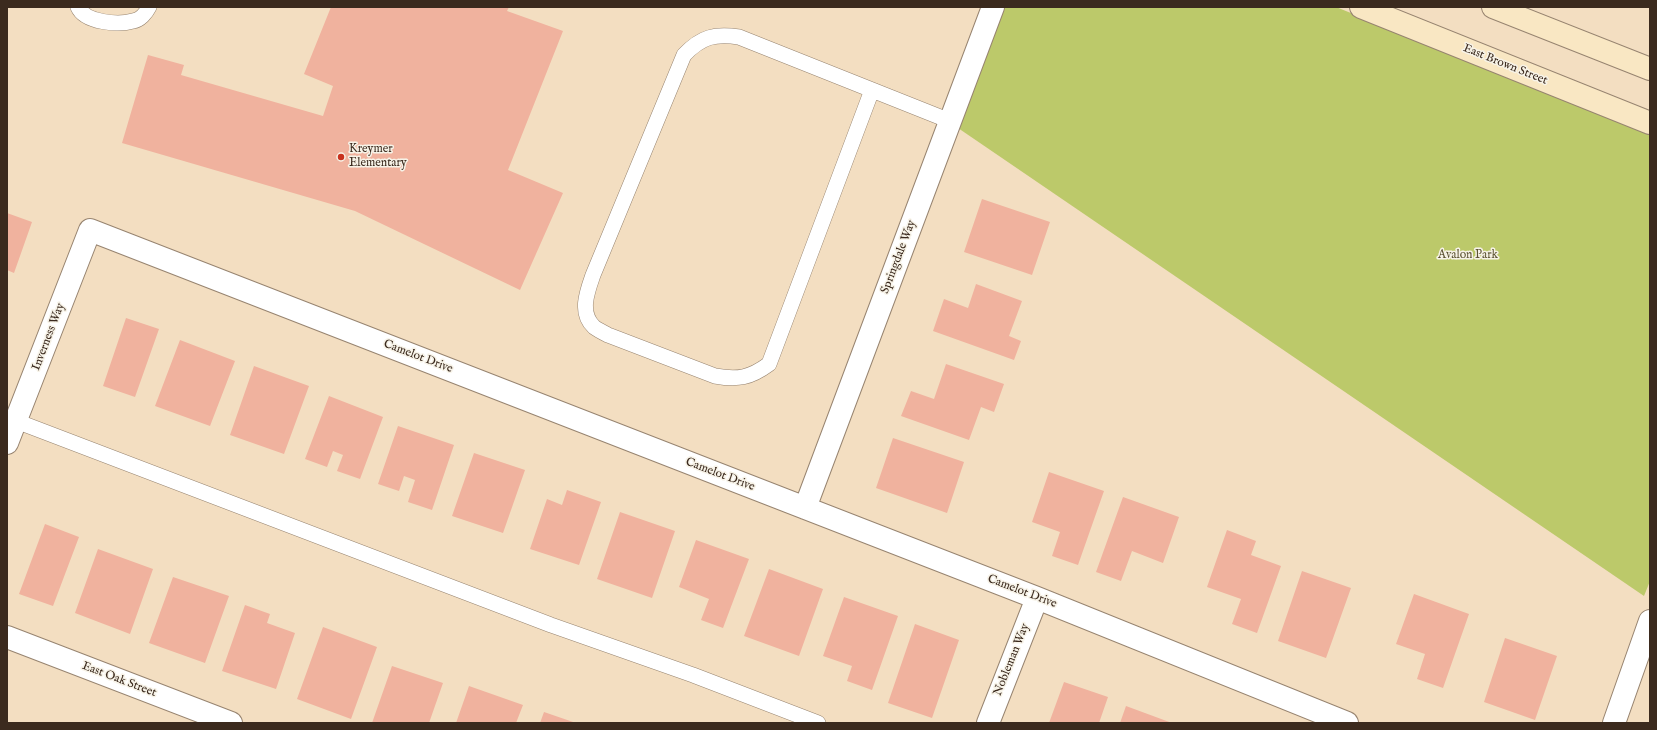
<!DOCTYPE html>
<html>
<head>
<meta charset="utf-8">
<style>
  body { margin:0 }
  #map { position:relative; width:1657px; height:730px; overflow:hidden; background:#f3dec1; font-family:"IM FELL English",serif }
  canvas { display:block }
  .frame { position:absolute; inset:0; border:8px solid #3b2a1e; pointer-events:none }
</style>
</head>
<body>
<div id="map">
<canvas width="1657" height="730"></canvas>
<div class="frame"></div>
</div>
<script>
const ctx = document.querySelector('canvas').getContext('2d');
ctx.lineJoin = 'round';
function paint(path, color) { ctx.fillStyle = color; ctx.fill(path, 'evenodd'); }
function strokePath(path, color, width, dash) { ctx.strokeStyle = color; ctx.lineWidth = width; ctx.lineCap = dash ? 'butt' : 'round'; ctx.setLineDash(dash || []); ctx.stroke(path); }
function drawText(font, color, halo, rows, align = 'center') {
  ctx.font = font + ' "IM FELL English",serif'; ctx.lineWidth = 3; ctx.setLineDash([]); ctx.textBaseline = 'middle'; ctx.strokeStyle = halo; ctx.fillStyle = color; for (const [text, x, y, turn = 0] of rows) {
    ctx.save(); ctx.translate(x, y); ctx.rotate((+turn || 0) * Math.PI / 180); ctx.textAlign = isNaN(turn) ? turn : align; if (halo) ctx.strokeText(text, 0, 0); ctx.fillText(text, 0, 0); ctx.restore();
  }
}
paint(new Path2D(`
  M 1004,7 L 1336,7 L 1650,134 L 1650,581 L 1644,596 L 958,128 Z`), '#bcc96a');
paint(new Path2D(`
  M 331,7 L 509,7 L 507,11 L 563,31 L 508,170 L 563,193 L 520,290 L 355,211 L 122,143 L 148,55 L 184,65 L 181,75 L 323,116 L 333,86 L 304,74 Z
  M 982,199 L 1050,222 L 1032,275 L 964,252 Z
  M 7,213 L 32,222 L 14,273 L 7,270 Z
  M 976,284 L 1022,301 L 1009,336 L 1021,341 L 1014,360 L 933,331 L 944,299 L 968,308 Z
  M 126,318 L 159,329 L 135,397 L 103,386 Z
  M 180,340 L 235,361 L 210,426 L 155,406 Z
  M 946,364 L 1004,384 L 994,412 L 981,407 L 969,440 L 901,416 L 911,391 L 934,399 Z
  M 254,366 L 309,386 L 284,454 L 230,435 Z
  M 329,396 L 383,417 L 360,479 L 337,471 L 343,455 L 333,451 L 327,467 L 305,459 Z
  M 398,426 L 454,445 L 432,510 L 408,502 L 415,480 L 404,476 L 399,491 L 378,484 Z
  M 893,438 L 964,462 L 947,513 L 876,488 Z
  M 474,453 L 525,470 L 503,533 L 452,516 Z
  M 1049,472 L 1104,491 L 1078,565 L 1052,556 L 1060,532 L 1032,522 Z
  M 567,490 L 601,502 L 579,565 L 530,549 L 547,499 L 562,505 Z
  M 1123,497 L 1179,517 L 1163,563 L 1132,551 L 1121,581 L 1096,572 Z
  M 620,512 L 675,531 L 652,598 L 597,579 Z
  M 45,524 L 79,537 L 53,606 L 19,594 Z
  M 1227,530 L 1256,541 L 1251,555 L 1281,566 L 1257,633 L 1232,624 L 1241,599 L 1207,587 Z
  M 696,540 L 749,559 L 723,628 L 701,620 L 709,599 L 679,587 Z
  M 98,549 L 153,569 L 130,634 L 75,613 Z
  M 769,569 L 823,589 L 799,656 L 744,636 Z
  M 1302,571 L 1351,588 L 1326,658 L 1278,641 Z
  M 173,577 L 229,596 L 205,663 L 149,643 Z
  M 1414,594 L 1469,614 L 1443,688 L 1417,679 L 1425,654 L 1396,644 Z
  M 844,597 L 898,616 L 872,690 L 847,681 L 852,666 L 823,656 Z
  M 245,605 L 270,614 L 267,623 L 295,633 L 276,689 L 222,671 Z
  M 915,624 L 959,640 L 932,718 L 888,703 Z
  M 323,627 L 377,647 L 351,719 L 297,699 Z
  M 1505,638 L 1557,656 L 1535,720 L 1484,702 Z
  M 392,666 L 443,683 L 429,723 L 372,723 Z
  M 1064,682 L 1108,697 L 1099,723 L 1049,723 Z
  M 469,686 L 523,705 L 516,723 L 456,723 Z
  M 1126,706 L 1172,723 L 1120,723 Z
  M 544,712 L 576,723 L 540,723 Z`), '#f0b29e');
const service = new Path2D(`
  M 78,7 C 85,23 119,25 133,21 C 140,20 146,13 149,7
  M 872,90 L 769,364 C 750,378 738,380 715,376 L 608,335 C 604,333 598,330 594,327 C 579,313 587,292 593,275 L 684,55 C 701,37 715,33 739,37 L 950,121
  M 16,421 L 551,625 L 693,675 L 818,723`);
const minor = new Path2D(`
  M 7,443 L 90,230 L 1037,598 L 1347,723
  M 805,508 L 993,7
  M 7,637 L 231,723
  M 988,723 L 1037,598`);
const tertiary = new Path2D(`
  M 1614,723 L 1650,621`);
const secondary = new Path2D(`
  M 1361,7 L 1650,123
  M 1493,7 L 1650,69`);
strokePath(service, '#978470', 16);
strokePath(minor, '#978470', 24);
strokePath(tertiary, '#978470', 24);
strokePath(secondary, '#978470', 24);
strokePath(service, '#fff', 15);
strokePath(minor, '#fff', 22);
strokePath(tertiary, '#fff', 22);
strokePath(secondary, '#f9e7c3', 22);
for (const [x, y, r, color] of [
  [341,157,4,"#c8321e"]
]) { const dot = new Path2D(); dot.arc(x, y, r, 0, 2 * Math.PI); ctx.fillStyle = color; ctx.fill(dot); strokePath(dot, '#f7f3e8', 1.5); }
drawText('12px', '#3b2a1e', '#f7f3e8', [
  ["East Brown Street",1505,65,22],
  ["Springdale Way",899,257,-69],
  ["Inverness Way",49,337,-69],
  ["Camelot Drive",418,357,21],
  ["Camelot Drive",720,475,21],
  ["Camelot Drive",1022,592,21],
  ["Nobleman Way",1012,660,-68],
  ["East Oak Street",119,680,21]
]);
drawText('12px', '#3b2a1e', '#f7f3e8', [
  ["Kreymer",349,150],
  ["Elementary",349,164]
], 'left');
drawText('12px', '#5b5231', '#f7f3e8', [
  ["Avalon Park",1468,256]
]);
</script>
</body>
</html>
